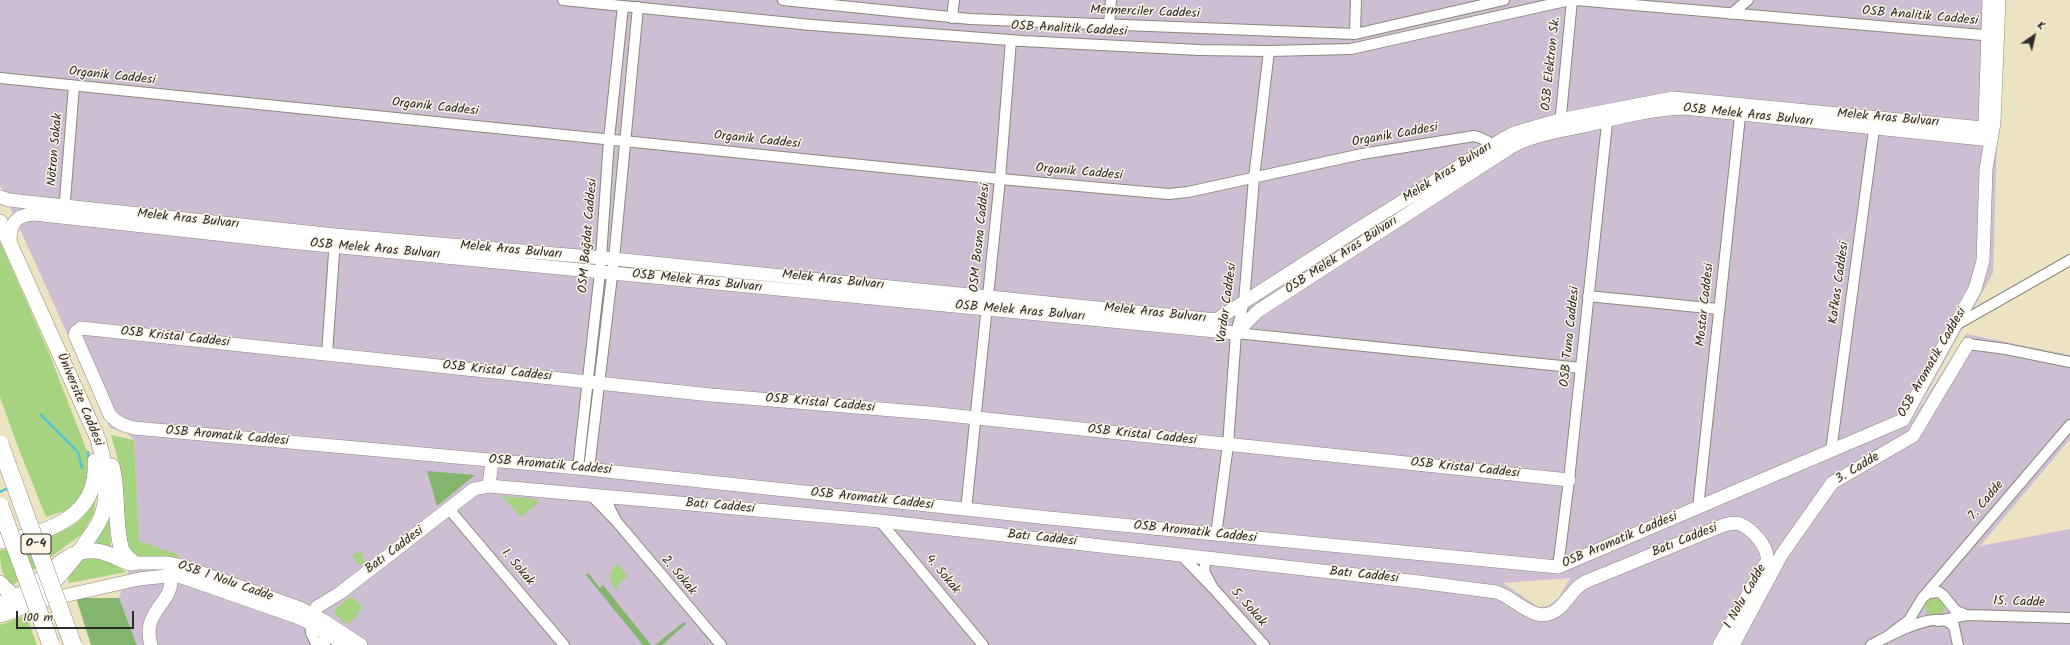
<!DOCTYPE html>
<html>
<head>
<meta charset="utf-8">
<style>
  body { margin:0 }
  #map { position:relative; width:2070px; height:645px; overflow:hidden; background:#ece3c3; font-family:Kalam,sans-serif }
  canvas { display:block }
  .north { position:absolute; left:2014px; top:16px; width:40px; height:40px; -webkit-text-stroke:3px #fcf5e5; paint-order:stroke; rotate:34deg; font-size:11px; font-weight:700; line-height:16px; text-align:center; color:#2b2b2b }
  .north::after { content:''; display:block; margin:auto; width:14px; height:18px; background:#2b2b2b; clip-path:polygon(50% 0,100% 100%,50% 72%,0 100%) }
  .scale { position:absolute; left:16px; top:611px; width:118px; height:18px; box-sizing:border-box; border:2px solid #2b2b2b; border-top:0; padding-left:5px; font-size:12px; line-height:14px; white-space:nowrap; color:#2b2b2b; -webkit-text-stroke:3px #fcf5e5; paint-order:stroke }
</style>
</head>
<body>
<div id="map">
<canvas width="2070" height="645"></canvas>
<div class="north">K</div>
<div class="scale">100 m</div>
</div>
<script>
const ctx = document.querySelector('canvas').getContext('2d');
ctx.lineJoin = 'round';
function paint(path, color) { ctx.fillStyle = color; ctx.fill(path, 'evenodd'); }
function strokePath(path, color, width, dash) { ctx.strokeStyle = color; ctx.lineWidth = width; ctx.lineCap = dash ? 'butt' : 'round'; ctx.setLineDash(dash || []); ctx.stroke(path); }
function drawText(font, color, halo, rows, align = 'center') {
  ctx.font = font + ' Kalam,sans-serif'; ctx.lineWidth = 3; ctx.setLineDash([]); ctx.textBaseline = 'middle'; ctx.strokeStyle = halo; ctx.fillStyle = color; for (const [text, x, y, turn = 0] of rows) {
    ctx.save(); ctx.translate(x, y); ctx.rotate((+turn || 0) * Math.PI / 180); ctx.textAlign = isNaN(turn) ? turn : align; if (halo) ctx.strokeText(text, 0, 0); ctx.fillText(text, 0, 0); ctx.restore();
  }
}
paint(new Path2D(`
  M 0,0 L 2001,0 L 1993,273 L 1911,422 L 1966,334 L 2070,355 L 2070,439 L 1980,546 L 2070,529 L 2070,645 L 137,645 L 119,598 L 139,541 L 134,440 L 127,433 L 110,428 L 0,185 ZM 1570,578 L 1559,597 L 1548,606 L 1538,607 L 1503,583 Z`), '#cdbed3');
paint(new Path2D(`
  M 0,242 L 49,353 L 90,459 L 89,478 L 79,498 L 67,510 L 46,517 L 18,447 L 0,397 Z
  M 111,435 L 134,440 L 139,541 L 179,555 L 177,559 L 138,558 L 129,551 L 125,534 L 121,471 Z
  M 502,496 L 537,499 L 538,503 L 521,517 Z
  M 96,497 L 94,513 L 82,534 L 13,585 C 1,575 0,565 0,550 C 23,548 62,535 80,520 C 87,514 91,504 96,497 Z
  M 109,509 L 111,547 L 94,542 Z
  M 361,551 L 365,562 L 359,566 L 352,555 Z
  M 82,557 C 98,558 113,562 126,572 L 69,583 L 67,574 Z
  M 617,564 L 628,576 L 617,585 L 619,589 L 617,591 C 608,580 607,574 617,564 Z
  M 352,596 L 363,608 L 356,613 L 359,616 L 346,624 L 334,613 L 337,607 Z
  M1925 606a10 10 0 1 1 20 0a10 10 0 1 1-20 0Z
  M 26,615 L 37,645 L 0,645 L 0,625 Z`), '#a6d380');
paint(new Path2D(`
  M 427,471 L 475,475 L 437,506 Z
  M 588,573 L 600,588 L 603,585 L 651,645 L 643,645 L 586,575 Z
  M 76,598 L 119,598 L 137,645 L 91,645 Z
  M 684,622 L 686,624 L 662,645 L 655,645 Z`), '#84b56e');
strokePath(new Path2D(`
  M 41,415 L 78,452 L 82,468
  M 88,452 L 89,459
  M 0,492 L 10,487`), '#57c3cf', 2.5);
const street = new Path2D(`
  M 563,0 L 811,25 L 1022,41 L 1199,50 L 1269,51 L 1351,49 L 1570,0
  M 783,0 L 970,19 L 1355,34 L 1504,0
  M 1576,0 L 1994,36
  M 1731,14 L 1748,0
  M 952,18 L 954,0
  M 1109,25 L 1111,0
  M 1355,34 L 1356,0
  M 0,78 L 1000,179 L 1169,194 L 1188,192 L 1362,154 L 1474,136 C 1484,138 1491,142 1497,151
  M 1560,125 L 1572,0
  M 64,213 L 74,86
  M 1588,296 L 1718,309
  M 1956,325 L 2070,260
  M 1236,333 L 1581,368
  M 1968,344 L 2006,349 L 2070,362
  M 327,354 L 335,239
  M 1831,451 L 1875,122
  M 578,468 L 600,272 L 609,139 L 623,6
  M 589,469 L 614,259 L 638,7
  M 591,495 L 617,522 L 609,507 L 609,496
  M 1698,508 L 1741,107
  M 449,509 L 564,645
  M 966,510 L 1000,179 L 1011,40
  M 880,521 L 983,645
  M 617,522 L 721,645
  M 1216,535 L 1228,445 L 1236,333 L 1244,302 L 1254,178 L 1269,51
  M 1181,555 L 1213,588 L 1204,571 L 1206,559
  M 1558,567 L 1569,480 L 1608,114
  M 1213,588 L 1264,645
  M 1925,595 L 2070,425
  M 310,619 L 311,633 L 317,645
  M 1938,621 L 1967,615 L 2070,618
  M 1953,622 L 1958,645
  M 323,627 L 325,645
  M 1888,636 L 1909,620 L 1923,597 L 1929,593 L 1939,592 L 1943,595 L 1956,611 L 1966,615
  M 1871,645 C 1887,637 1940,606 1954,627`);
const secondary = new Path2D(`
  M 1985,123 L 1989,0
  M 0,197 L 9,200 L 335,235 L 614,259 L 1216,320 L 1353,232 L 1503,139 L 1514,133 L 1559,120 L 1673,98 L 1993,129
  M 10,244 C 10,225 14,215 34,214 L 289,242 L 1236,333 L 1258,311 L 1511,147 C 1533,135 1560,131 1584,126 C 1617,118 1651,109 1684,108 L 1991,140
  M 1569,480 L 929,413 L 711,395 L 81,328 L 76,332 L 75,335 L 110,415 C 117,423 124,426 134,428 L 578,468 L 1049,518 L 1558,567 L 1903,420 L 1975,289 L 1983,261 L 1986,169 L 1994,123 L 1999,0
  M 489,486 L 492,461
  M 134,563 L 168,563 L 183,566 L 300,608 L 323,620 L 361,645
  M 28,604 L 139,579 L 176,575 L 294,616 L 310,623 L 345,645
  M 310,619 L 317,607 L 340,593 L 474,489 L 489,486 L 880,521 L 1419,582 L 1496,592 C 1515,597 1536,627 1558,609 C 1568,601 1573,588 1585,582 L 1724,525 C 1729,524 1734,522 1740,524 C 1752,529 1769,547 1767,561 L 1719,645
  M 151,645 C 141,611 173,603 171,579 L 167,575
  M 1733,645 L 1782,554 L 1832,483 L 1913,436 L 1968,344`);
const primary = new Path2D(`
  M 0,222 L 98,439 C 105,463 110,494 101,518 C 96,529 88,539 81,549 C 60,577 36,606 0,615
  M 112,466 C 119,489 114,535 123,552 C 126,556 130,560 134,563
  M 0,541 C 10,542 20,538 30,535 C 68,524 98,505 95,461
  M 0,583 L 14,597 L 22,601
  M 0,604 C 12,599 23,594 33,586 C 53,570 67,549 96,551 C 109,552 119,560 131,563`);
strokePath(street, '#8c8777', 12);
strokePath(secondary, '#8c8777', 14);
strokePath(primary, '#8c8777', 16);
strokePath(street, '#fff', 10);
strokePath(secondary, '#fff', 13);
strokePath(primary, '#fff', 15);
const highwayBridge = new Path2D(`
  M 0,444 L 73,645
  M 0,506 L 51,645`);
strokePath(highwayBridge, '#8c8777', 18, []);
strokePath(highwayBridge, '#fff', 17);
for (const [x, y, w] of [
  [36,544,30]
]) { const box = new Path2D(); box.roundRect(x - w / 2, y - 10, w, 20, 3); ctx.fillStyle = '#fcf5e5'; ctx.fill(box); strokePath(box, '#2b2b2b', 1); }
drawText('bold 12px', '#2b2b2b', null, [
  ["O-4",36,544]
]);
drawText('13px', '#2b2b2b', '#fcf5e5', [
  ["Mermerciler Caddesi",1145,13,2],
  ["OSB Analitik Caddesi",1920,17,5],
  ["OSB Analitik Caddesi",1069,30,3],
  ["OSB Elektron Sk.",1552,64,-84],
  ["Organik Caddesi",112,77,6],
  ["Organik Caddesi",435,108,6],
  ["OSB Melek Aras Bulvarı",1748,116,6],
  ["Melek Aras Bulvarı",1888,119,5],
  ["Organik Caddesi",1395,136,-10],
  ["Organik Caddesi",757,141,6],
  ["Nötron Sokak",56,150,-85],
  ["Organik Caddesi",1079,173,5],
  ["Melek Aras Bulvarı",1448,173,-32],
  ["Melek Aras Bulvarı",188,220,6],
  ["OSM Bağdat Caddesi",589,236,-85],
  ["OSM Bosna Caddesi",981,238,-84],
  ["OSB Melek Aras Bulvarı",375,250,5],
  ["Melek Aras Bulvarı",511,251,5],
  ["OSB Melek Aras Bulvarı",1342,256,-33],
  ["Melek Aras Bulvarı",833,281,6],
  ["OSB Melek Aras Bulvarı",697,282,6],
  ["Kafkas Caddesi",1840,283,-82],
  ["Vardar Caddesi",1228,303,-82],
  ["Mostar Caddesi",1706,305,-84],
  ["OSB Melek Aras Bulvarı",1020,312,5],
  ["Melek Aras Bulvarı",1155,314,6],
  ["OSB Tuna Caddesi",1571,337,-84],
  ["OSB Kristal Caddesi",175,338,6],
  ["OSB Aromatik Caddesi",1933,363,-60],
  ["OSB Kristal Caddesi",497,372,6],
  ["Üniversite Caddesi",79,400,67],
  ["OSB Kristal Caddesi",820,404,5],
  ["OSB Kristal Caddesi",1142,436,6],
  ["OSB Aromatik Caddesi",227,437,5],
  ["OSB Aromatik Caddesi",550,466,5],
  ["OSB Kristal Caddesi",1465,469,6],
  ["3. Cadde",1858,469,-31],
  ["OSB Aromatik Caddesi",872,500,6],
  ["7. Cadde",1987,501,-50],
  ["Batı Caddesi",720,507,5],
  ["OSB Aromatik Caddesi",1195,533,6],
  ["Batı Caddesi",1042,539,6],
  ["OSB Aromatik Caddesi",1620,541,-23],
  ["Batı Caddesi",1685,541,-22],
  ["Batı Caddesi",395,551,-37],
  ["1. Sokak",517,568,50],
  ["4. Sokak",942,575,50],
  ["2. Sokak",678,576,50],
  ["Batı Caddesi",1364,576,6],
  ["OSB 1 Nolu Cadde",225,582,19],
  ["1 Nolu Cadde",1746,597,-60],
  ["15. Cadde",2019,603,2],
  ["5. Sokak",1248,608,48]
]);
</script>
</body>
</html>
